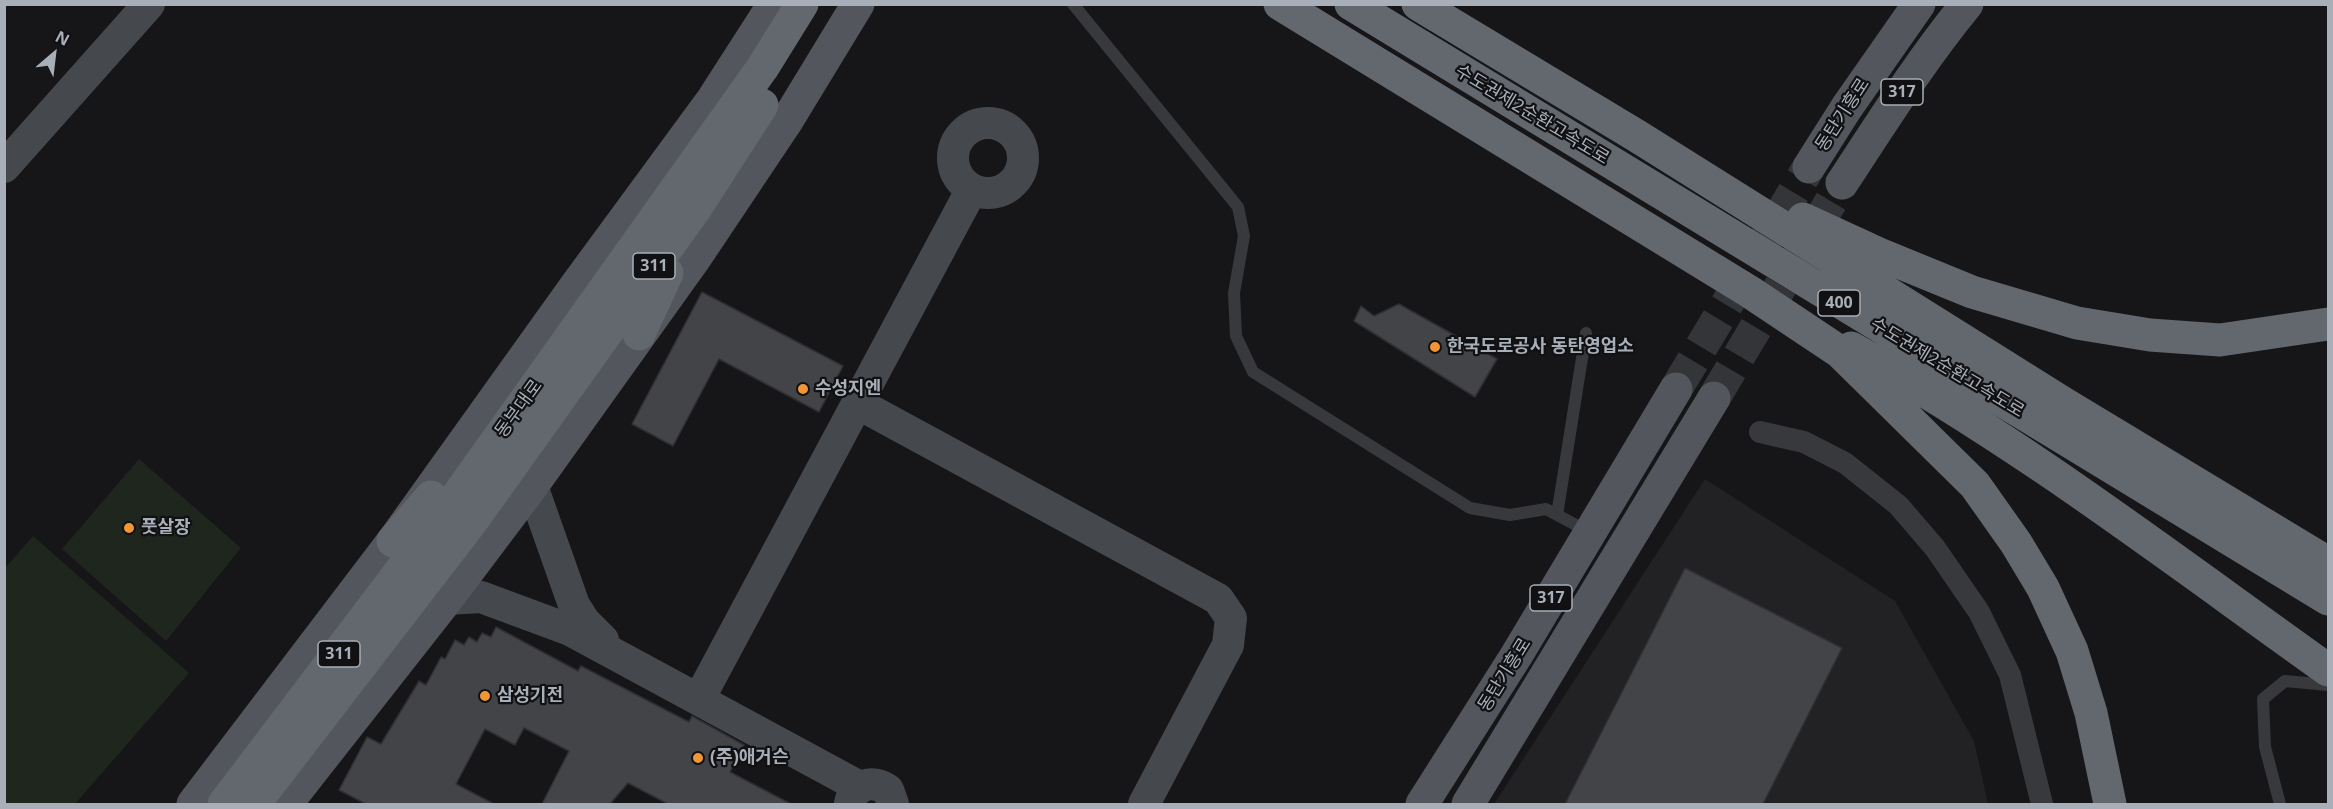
<!DOCTYPE html>
<html>
<head>
<meta charset="utf-8">
<style>
  body { margin:0 }
  #map { position:relative; width:2333px; height:809px; overflow:hidden; background:#161618; font-family:"Noto Sans",sans-serif }
  canvas { display:block }
  .frame { position:absolute; inset:0; border:6px solid #a8afb8; pointer-events:none }
  .north { position:absolute; left:24px; top:24px; width:60px; height:60px; -webkit-text-stroke:4px #111113; paint-order:stroke; rotate:28deg; font-size:16px; font-weight:700; line-height:24px; text-align:center; color:#a8afb8 }
  .north::after { content:''; display:block; margin:auto; width:21px; height:27px; background:#a8afb8; clip-path:polygon(50% 0,100% 100%,50% 72%,0 100%) }
</style>
</head>
<body>
<div id="map">
<canvas width="2333" height="809"></canvas>
<div class="frame"></div>
<div class="north">N</div>
</div>
<script>
const ctx = document.querySelector('canvas').getContext('2d');
ctx.lineJoin = 'round';
function paint(path, color) { ctx.fillStyle = color; ctx.fill(path, 'evenodd'); }
function strokePath(path, color, width, dash) { ctx.strokeStyle = color; ctx.lineWidth = width; ctx.lineCap = dash ? 'butt' : 'round'; ctx.setLineDash(dash || []); ctx.stroke(path); }
function drawText(font, color, halo, rows, align = 'center') {
  ctx.font = font + ' "Noto Sans","Noto Sans KR",sans-serif'; ctx.lineWidth = 4.5; ctx.setLineDash([]); ctx.textBaseline = 'middle'; ctx.strokeStyle = halo; ctx.fillStyle = color; for (const [text, x, y, turn = 0] of rows) {
    ctx.save(); ctx.translate(x, y); ctx.rotate((+turn || 0) * Math.PI / 180); ctx.textAlign = isNaN(turn) ? turn : align; if (halo) ctx.strokeText(text, 0, 0); ctx.fillText(text, 0, 0); ctx.restore();
  }
}
paint(new Path2D(`
  M 1705,479 L 1895,601 L 1974,741 L 1988,804 L 1494,804 Z`), '#222225');
paint(new Path2D(`
  M 139,459 L 241,548 L 166,641 L 62,549 Z
  M 33,536 L 189,673 L 75,804 L 5,804 L 5,568 Z`), '#1e261e');
const building = new Path2D(`
  M 702,292 L 843,366 L 819,412 L 719,359 L 673,446 L 632,424 Z
  M 1399,304 L 1497,359 L 1475,397 L 1354,321 L 1361,306 L 1374,316 Z
  M 1685,568 L 1842,648 L 1763,804 L 1565,804 Z
  M 496,627 L 578,671 L 581,666 L 689,722 L 692,716 L 744,745 L 730,772 L 791,804 L 668,804 L 628,783 L 610,804 L 542,804 L 569,751 L 524,728 L 515,745 L 485,729 L 456,784 L 494,804 L 366,804 L 339,790 L 367,737 L 381,744 L 419,681 L 426,685 L 441,657 L 445,659 L 455,640 L 464,645 L 469,637 L 477,642 L 482,633 L 491,637 Z`);
paint(building, '#424448');
strokePath(building, '#303034', 1.5);
strokePath(new Path2D(`
  M 1676,389 L 1809,167
  M 1714,398 L 1842,183`), '#333538', 33, [33, 16]);
strokePath(new Path2D(`
  M 1073,4 L 1238,207 L 1244,236 L 1234,293 L 1236,336 L 1253,372 L 1470,508 L 1510,515 L 1546,509 L 1589,532
  M 1557,515 L 1586,333
  M 2280,804 L 2265,747 L 2263,699 L 2285,681 L 2328,685`), '#37393d', 12);
strokePath(new Path2D(`
  M 1760,432 L 1804,442 L 1845,463 L 1898,505 L 1935,548 L 1979,612 L 2010,675 L 2042,804`), '#37393d', 22);
strokePath(new Path2D(`
  M953 158a35 35 0 1 1 70 0a35 35 0 1 1-70 0Z
  M 4,167 L 149,4
  M 857,403 L 1218,599 L 1231,618 L 1228,645 L 1144,804
  M 532,486 L 574,605 L 584,621 L 603,640
  M 447,599 L 481,597 L 570,630 L 860,787
  M 699,699 L 972,189
  M 850,803 C 854,784 873,779 888,790 L 893,804`), '#45484d', 32);
strokePath(new Path2D(`
  M 1809,167 L 1847,107 L 1919,4
  M 1842,183 C 1882,122 1921,60 1967,4
  M 193,804 L 393,541 L 577,284 L 713,99 L 774,4
  M 286,804 L 447,599 L 532,486 L 693,261 L 788,119 L 858,4
  M 1422,804 L 1516,656 L 1676,389
  M 1468,804 L 1714,398`), '#53565c', 33);
strokePath(new Path2D(`
  M 1280,4 L 1750,292 L 1840,352 L 1975,485 L 2016,543 L 2043,588 L 2072,651 L 2091,713 L 2110,804
  M 1351,4 L 2328,599
  M 1418,4 L 1637,136 L 2063,403 L 2328,563
  M 1803,219 L 1879,254 L 1972,292 L 2077,323 L 2150,335 L 2220,340 L 2328,324
  M 639,334 L 667,273
  M 1851,348 C 2019,441 2172,559 2328,670
  M 393,541 L 431,497
  M 224,804 L 453,502 L 763,67 L 802,4
  M 254,804 L 472,521 L 695,209 L 762,105`), '#63676e', 33);
for (const [x, y, r, color] of [
  [1435,347,6,"#f19635"],
  [803,389,6,"#f19635"],
  [129,528,6,"#f19635"],
  [485,696,6,"#f19635"],
  [698,758,6,"#f19635"]
]) { const dot = new Path2D(); dot.arc(x, y, r, 0, 2 * Math.PI); ctx.fillStyle = color; ctx.fill(dot); strokePath(dot, '#111113', 2); }
for (const [x, y, w] of [
  [1902,92,42],
  [654,266,42],
  [1839,303,42],
  [1551,598,42],
  [339,654,42]
]) { const box = new Path2D(); box.roundRect(x - w / 2, y - 13, w, 26, 4.5); ctx.fillStyle = '#111113'; ctx.fill(box); strokePath(box, '#a8afb8', 1.5); }
drawText('bold 16px', '#a8afb8', null, [
  ["317",1902,92],
  ["311",654,266],
  ["400",1839,303],
  ["317",1551,598],
  ["311",339,654]
]);
drawText('18px', '#a8afb8', '#111113', [
  ["수도권제2순환고속도로",1532,115,31],
  ["동탄기흥로",1843,115,-57],
  ["수도권제2순환고속도로",1947,368,31],
  ["동부대로",519,409,-54],
  ["동탄기흥로",1505,675,-58]
]);
drawText('bold 18px', '#a8afb8', '#111113', [
  ["한국도로공사 동탄영업소",1447,347],
  ["수성지엔",815,389],
  ["풋살장",141,528],
  ["삼성기전",497,696],
  ["(주)애거슨",710,758]
], 'left');
</script>
</body>
</html>
